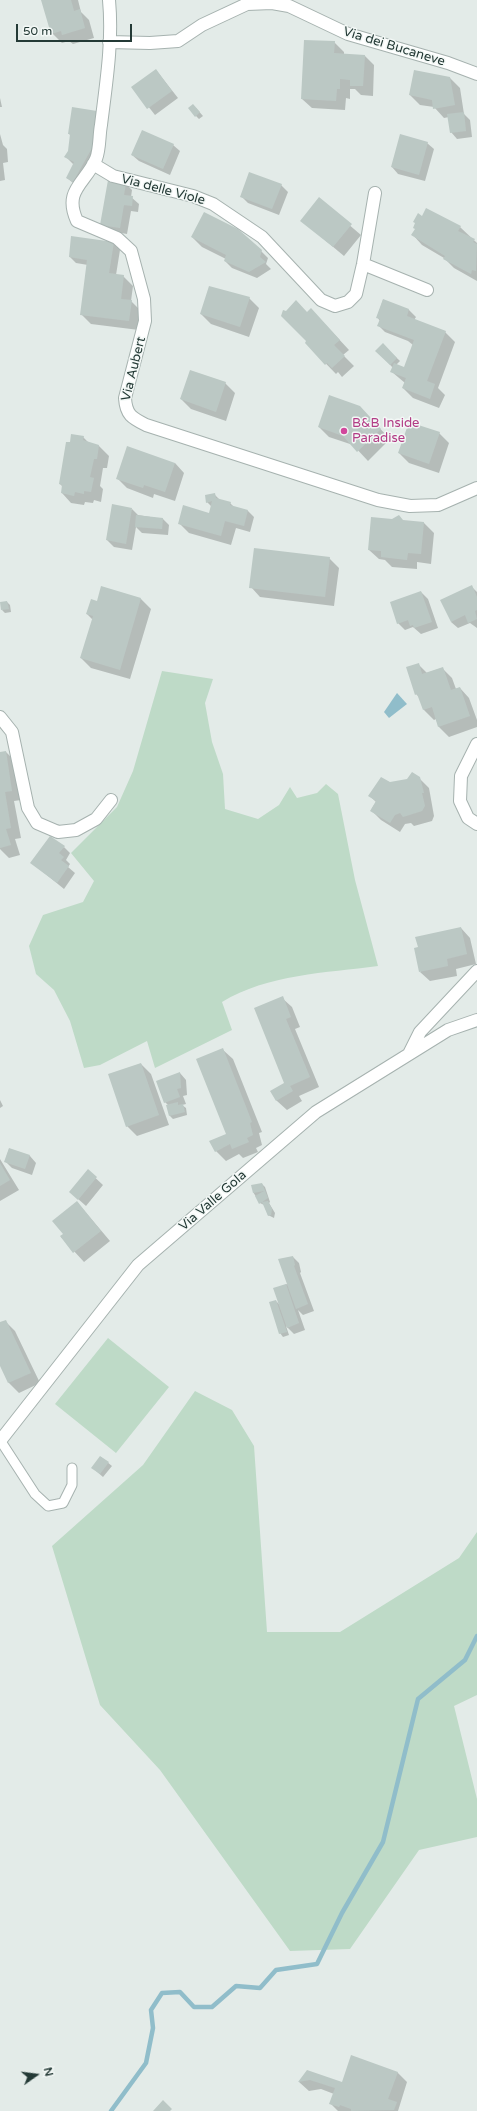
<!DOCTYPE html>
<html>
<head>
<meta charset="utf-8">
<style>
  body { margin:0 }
  #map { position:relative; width:477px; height:2111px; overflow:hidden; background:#e3ebe8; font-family:"Varela Round",sans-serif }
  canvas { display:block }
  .north { position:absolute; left:16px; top:2055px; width:40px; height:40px; -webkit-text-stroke:3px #f3f8f6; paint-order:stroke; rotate:76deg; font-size:11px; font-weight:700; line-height:16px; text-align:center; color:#243a36 }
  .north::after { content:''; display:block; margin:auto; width:14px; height:18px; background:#243a36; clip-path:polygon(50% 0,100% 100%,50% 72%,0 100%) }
  .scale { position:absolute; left:16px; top:24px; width:116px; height:18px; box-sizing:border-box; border:2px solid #243a36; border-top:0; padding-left:5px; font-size:12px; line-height:14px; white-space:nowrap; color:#243a36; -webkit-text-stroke:3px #f3f8f6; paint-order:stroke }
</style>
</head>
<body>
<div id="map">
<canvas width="477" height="2111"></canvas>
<div class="north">N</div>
<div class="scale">50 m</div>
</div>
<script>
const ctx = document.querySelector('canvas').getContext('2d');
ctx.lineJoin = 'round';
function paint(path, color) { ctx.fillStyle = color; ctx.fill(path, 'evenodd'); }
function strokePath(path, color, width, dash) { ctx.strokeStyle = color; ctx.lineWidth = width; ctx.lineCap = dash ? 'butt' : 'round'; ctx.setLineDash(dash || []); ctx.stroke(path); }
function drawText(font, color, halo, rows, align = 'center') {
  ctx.font = font + ' "Varela Round",sans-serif'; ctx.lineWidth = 3; ctx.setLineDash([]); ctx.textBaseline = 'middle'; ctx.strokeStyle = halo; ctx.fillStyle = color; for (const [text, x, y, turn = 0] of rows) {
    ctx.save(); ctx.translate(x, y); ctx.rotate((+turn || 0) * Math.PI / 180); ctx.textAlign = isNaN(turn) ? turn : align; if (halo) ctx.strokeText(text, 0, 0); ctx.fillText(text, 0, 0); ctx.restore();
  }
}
paint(new Path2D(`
  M 162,671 L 213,679 L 205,703 L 212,742 L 223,774 L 225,809 L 258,819 L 279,805 L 290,787 L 297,798 L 317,793 L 326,784 L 338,794 L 355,880 L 378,966 C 326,973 268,974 222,1002 L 232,1030 L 155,1068 L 147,1041 L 100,1065 L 84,1068 L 70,1021 L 54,990 L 36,974 L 29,946 L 43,915 L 83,902 L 94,881 L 71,853 L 117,807 L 133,771 Z
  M 108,1338 L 169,1387 L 116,1453 L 55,1404 Z
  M 195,1391 L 232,1410 L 254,1446 L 267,1632 L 340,1632 L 459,1558 L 477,1532 L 477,1695 L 454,1706 L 477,1799 L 477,1837 L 419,1850 L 350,1949 L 290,1951 L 160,1770 L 100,1705 L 52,1546 L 143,1465 Z`), '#bedac7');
paint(new Path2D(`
  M 397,693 L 407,704 L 389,718 L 384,712 Z`), '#90bdca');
paint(new Path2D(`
  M 42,0 L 78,0 L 81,12 L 89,20 L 94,38 L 73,44 L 69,41 L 62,43 L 52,33 Z
  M 334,42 L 344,52 L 344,55 L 365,56 L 374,65 L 373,96 L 361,95 L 355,89 L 350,89 L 350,99 L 346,98 L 345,110 L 312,108 L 302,99 Z
  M 156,70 L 178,98 L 155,115 L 133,87 Z
  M 450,78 L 460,88 L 464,114 L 470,120 L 472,137 L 457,139 L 451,132 L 449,117 L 444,118 L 434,107 L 420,105 L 410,95 Z
  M 0,98 L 2,107 L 0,107 Z
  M 196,108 L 203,116 L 199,119 L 196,116 Z
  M 97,112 L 101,159 L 83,191 L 67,178 L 74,165 L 66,157 L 69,151 L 71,136 L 69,134 Z
  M 0,134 L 3,145 L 7,149 L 8,162 L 3,163 L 5,180 L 0,181 Z
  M 427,143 L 434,149 L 425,181 L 398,174 L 392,167 Z
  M 173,145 L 180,151 L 170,175 L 139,161 L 132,155 Z
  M 126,184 L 132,190 L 131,197 L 139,204 L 138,212 L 131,211 L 127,234 L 108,231 L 102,225 Z
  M 281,185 L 288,192 L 279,215 L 248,203 L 241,196 Z
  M 319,199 L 361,235 L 344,256 L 302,221 Z
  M 422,217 L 460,227 L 477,243 L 477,281 L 454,268 L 444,258 L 422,245 L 413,235 Z
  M 192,237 L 261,251 L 268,258 L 266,264 L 271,269 L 257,278 L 232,268 L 225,261 L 226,259 L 202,247 Z
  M 113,243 L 120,250 L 116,275 L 123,276 L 133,286 L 131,301 L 141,311 L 139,330 L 91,324 L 81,314 L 88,265 L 76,263 L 70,257 Z
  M 249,298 L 259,308 L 249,337 L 211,324 L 201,314 Z
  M 383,300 L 409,310 L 416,317 L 414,320 L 445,332 L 455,342 L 438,388 L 445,395 L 439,408 L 413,398 L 403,388 L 405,383 L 392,372 L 393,368 L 377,351 L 383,345 L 400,361 L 396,365 L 404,369 L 413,345 L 408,341 L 385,332 L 379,326 L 380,321 L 377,317 Z
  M 311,309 L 349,350 L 343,355 L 354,366 L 342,377 L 338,372 L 336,374 L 306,343 L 308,341 L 307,313 Z
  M 225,383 L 235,393 L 226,421 L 191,409 L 181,399 Z
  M 369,417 L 390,439 L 368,461 L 353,445 L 329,437 L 319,427 Z
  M 439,433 L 449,443 L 439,473 L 409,463 L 399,453 Z
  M 83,437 L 89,443 L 99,446 L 109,456 L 107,468 L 103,468 L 100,486 L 103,489 L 101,502 L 94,500 L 93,503 L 85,502 L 84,505 L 71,503 L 62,493 L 63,487 L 60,484 L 70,443 Z
  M 175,463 L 184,473 L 175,501 L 154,494 L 153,498 L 127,488 L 117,478 Z
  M 214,494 L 221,501 L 230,503 L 234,507 L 248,511 L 254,517 L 250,532 L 236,528 L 231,545 L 189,533 L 179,523 L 210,514 L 212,507 L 207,502 Z
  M 132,509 L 138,515 L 163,519 L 169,525 L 168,535 L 142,533 L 136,527 L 132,550 L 114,547 L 107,540 Z
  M 403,521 L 424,523 L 434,533 L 431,564 L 417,562 L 417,569 L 392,567 L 385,560 L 379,559 L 369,550 Z
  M 329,558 L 339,568 L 334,606 L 260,597 L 251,587 Z
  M 471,586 L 477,592 L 477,628 L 470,623 L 458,628 L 451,622 Z
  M 421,592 L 428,599 L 438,628 L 421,634 L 413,627 L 405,630 L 398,623 Z
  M 141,599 L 151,609 L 130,679 L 91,668 L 81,658 L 93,620 L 87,614 L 98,602 Z
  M 7,602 L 10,605 L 11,612 L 5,613 L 2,610 Z
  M 418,664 L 427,673 L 442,668 L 452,678 L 456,689 L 460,688 L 469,698 L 477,720 L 477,727 L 449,737 L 439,727 L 436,719 L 434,720 L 424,710 L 420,698 L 416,694 Z
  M 6,752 L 16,762 L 21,800 L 14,801 L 21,838 L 15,839 L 20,855 L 9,858 L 0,849 L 0,753 Z
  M 419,778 L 429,788 L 434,816 L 432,821 L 414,826 L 411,823 L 405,824 L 400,832 L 381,820 L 371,810 L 376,802 L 370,796 L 390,784 Z
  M 64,847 L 70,853 L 66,860 L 70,864 L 68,867 L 75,873 L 64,889 L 32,863 Z
  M 461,928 L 470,938 L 476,964 L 456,969 L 457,976 L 430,981 L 420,972 Z
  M 282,998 L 292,1007 L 300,1027 L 295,1029 L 319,1087 L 299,1096 L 302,1101 L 287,1110 L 277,1101 L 272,1091 L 285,1084 Z
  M 223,1050 L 233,1059 L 262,1132 L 259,1133 L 262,1145 L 256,1148 L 258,1152 L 243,1158 L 239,1154 L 226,1161 L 216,1151 L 227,1135 Z
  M 141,1064 L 151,1074 L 169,1125 L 137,1136 L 127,1126 Z
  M 180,1073 L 186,1080 L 187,1095 L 183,1096 L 186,1104 L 182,1105 L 186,1108 L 187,1115 L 173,1119 L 170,1116 L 168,1105 L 165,1102 Z
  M 0,1100 L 3,1106 L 0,1108 Z
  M 9,1149 L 30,1156 L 36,1163 L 32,1175 L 12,1168 L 5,1161 Z
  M 0,1159 L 19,1190 L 0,1201 Z
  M 88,1171 L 103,1185 L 86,1206 L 77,1198 Z
  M 262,1184 L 265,1187 L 270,1202 L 269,1203 L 275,1213 L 274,1218 L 268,1215 L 264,1205 L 260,1203 L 253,1192 Z
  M 77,1202 L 110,1241 L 84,1262 L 61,1237 L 64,1234 Z
  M 293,1257 L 299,1263 L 301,1272 L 300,1273 L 314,1311 L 303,1315 L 298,1310 L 305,1330 L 294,1334 L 286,1326 L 289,1335 L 283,1337 L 280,1333 L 276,1301 L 280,1305 L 274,1289 L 287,1284 Z
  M 5,1321 L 15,1331 L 40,1383 L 19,1393 L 9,1383 L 0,1363 L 0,1323 Z
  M 101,1457 L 112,1466 L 103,1477 L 96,1471 Z
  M 307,2071 L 342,2083 L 397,2072 L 407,2082 L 398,2111 L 338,2111 L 331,2104 L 334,2094 L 321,2089 L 309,2091 L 299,2082 Z`), '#0003');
strokePath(new Path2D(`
  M 111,2111 L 146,2063 L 153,2028 L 151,2010 L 162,1993 L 180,1992 L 194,2007 L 212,2007 L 236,1986 L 260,1988 L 276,1970 L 317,1964 L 342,1913 L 383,1842 L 418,1699 L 465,1660 L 477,1636`), '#90bdca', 4.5);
paint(new Path2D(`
  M 41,0 L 71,0 L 74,11 L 80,9 L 85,28 L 62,35 L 61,31 L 51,34 Z
  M 304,40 L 335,41 L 334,53 L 365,55 L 363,86 L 350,86 L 350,80 L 340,79 L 340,89 L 337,89 L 336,101 L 301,99 Z
  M 156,69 L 172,91 L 147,109 L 131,87 Z
  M 414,70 L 450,77 L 455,105 L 433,109 L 432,100 L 409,95 Z
  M 193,104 L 200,112 L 195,117 L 188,108 Z
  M 72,107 L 97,111 L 92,148 L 73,182 L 66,178 L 74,162 L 64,157 L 68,151 L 70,134 L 68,134 Z
  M 464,112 L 466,131 L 450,133 L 447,114 Z
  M 142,130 L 174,144 L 163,169 L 131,155 Z
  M 400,134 L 428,142 L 419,175 L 391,167 Z
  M 249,172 L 282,184 L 272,209 L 240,197 Z
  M 108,180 L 126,183 L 124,195 L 133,196 L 132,206 L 124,205 L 120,228 L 100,225 Z
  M 319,197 L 352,224 L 333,247 L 300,221 Z
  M 426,208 L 461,226 L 458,231 L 475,239 L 473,242 L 477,244 L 476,271 L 472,270 L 471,274 L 443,259 L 445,256 L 411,235 L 415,229 L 413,228 L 415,223 L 413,222 L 418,213 L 422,216 Z
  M 204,212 L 238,229 L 262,250 L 260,257 L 266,262 L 249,272 L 224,261 L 226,255 L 191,237 Z
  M 71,236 L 114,242 L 109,273 L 124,275 L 121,299 L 132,300 L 129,321 L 80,315 L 87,260 L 69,257 Z
  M 209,286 L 250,297 L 240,327 L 200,314 Z
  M 383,299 L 409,309 L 407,316 L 446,331 L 427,381 L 435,384 L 430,399 L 402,388 L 406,378 L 390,372 L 394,363 L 404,367 L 414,340 L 377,326 L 380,319 L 376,318 Z
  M 296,300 L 307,312 L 311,308 L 340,340 L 334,345 L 345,356 L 332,368 L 327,363 L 325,365 L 305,343 L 306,341 L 281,316 L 283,310 L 286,311 Z
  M 383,343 L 397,358 L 390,365 L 375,351 Z
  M 190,370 L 226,382 L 216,412 L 180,399 Z
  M 329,395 L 360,406 L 381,429 L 357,452 L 343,436 L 318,427 Z
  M 409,422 L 440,432 L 429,464 L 398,453 Z
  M 71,434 L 84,436 L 83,440 L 99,445 L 97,459 L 94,459 L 90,477 L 94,478 L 91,492 L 84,491 L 84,494 L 75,492 L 74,496 L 61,493 L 62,485 L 59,484 L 66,442 L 70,442 Z
  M 127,446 L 175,463 L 165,492 L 144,485 L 143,488 L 116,479 Z
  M 215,493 L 216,498 L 231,502 L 230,505 L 248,510 L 244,526 L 225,521 L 221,536 L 178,524 L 183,505 L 209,513 L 212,501 L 206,503 L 205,495 Z
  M 112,504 L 132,508 L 126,544 L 106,540 Z
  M 136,515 L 163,518 L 162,529 L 135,527 Z
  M 399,515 L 403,520 L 424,522 L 421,554 L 408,553 L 407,560 L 381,557 L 381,551 L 368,550 L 371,517 L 392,519 Z
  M 254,548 L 330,557 L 325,597 L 249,588 Z
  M 472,585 L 477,597 L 477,610 L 475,611 L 477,619 L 468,623 L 465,615 L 451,622 L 440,600 Z
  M 101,586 L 141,598 L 120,670 L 80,658 L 93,616 L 86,614 L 91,599 L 97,601 Z
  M 421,591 L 432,622 L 414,628 L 413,625 L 410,626 L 408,620 L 397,624 L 390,602 Z
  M 7,601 L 9,609 L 1,610 L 0,602 Z
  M 419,663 L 422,674 L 443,667 L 451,690 L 460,687 L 470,716 L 438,727 L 432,707 L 423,710 L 417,694 L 415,695 L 406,667 Z
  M 6,751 L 12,791 L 5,792 L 11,828 L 6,829 L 11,845 L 0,848 L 0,752 Z
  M 412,772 L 420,777 L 424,793 L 422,793 L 425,806 L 422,811 L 403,817 L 400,813 L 395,815 L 390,823 L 370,811 L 376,801 L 368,796 L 381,777 L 390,782 L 407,779 Z
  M 50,836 L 65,846 L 59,853 L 64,857 L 61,860 L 69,866 L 57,883 L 30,863 Z
  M 461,927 L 467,954 L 447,959 L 448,966 L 419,972 L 414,948 L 418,947 L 415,937 Z
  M 283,996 L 291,1017 L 286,1019 L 310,1077 L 290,1086 L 293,1091 L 276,1101 L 270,1091 L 284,1083 L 254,1008 Z
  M 223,1048 L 252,1122 L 250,1123 L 253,1135 L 247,1138 L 249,1142 L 232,1149 L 230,1144 L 215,1152 L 209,1141 L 226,1134 L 196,1059 Z
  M 141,1063 L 159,1115 L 126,1127 L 108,1074 Z
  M 180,1072 L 181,1088 L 177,1089 L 180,1097 L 164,1103 L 156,1081 Z
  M 178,1102 L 178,1105 L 183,1104 L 185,1112 L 169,1116 L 166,1105 Z
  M 9,1148 L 30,1155 L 25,1169 L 4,1162 Z
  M 0,1163 L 10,1180 L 0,1186 Z
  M 88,1169 L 97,1177 L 78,1200 L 69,1192 Z
  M 262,1183 L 268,1198 L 262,1202 L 268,1201 L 272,1209 L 271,1215 L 268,1216 L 262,1202 L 259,1204 L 255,1196 L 264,1191 L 253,1193 L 251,1185 Z
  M 77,1201 L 101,1231 L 73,1253 L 60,1236 L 63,1234 L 52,1221 Z
  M 293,1256 L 295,1265 L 294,1266 L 308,1304 L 296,1309 L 278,1259 Z
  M 286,1284 L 299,1323 L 287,1328 L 273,1288 Z
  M 276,1300 L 287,1332 L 279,1334 L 269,1302 Z
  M 6,1320 L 31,1373 L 8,1383 L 0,1366 L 0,1322 Z
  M 100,1456 L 109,1462 L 100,1474 L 91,1468 Z
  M 351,2055 L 398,2072 L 388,2099 L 397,2102 L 394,2110 L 351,2111 L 351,2109 L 340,2105 L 339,2107 L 329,2104 L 335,2088 L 310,2080 L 298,2082 L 307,2070 L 342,2082 Z
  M 163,2100 L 172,2109 L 170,2111 L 153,2111 Z`), '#bbc8c4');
const service = new Path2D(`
  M 0,1440 L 35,1494 L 48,1506 L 63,1503 L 72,1485 L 72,1468`);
const minor = new Path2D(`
  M 109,0 C 113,42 106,84 101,125 C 99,135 100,149 96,159 C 85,184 63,190 77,221 L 117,238 L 131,251 L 144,299 L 145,321 L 125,398 C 126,415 132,418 146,425 L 378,500 L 410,506 L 438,505 L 477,488
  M 109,42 L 150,43 L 178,41 L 202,25 L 247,4 L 272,3 L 289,6 L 348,34 L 448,63 L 477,74
  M 93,164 L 113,176 L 193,196 L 213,204 L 262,237 L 321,300 L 335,306 L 348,302 L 356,294 L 363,264 L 375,193
  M 363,264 L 427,290
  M 0,717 L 12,732 L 28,808 L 37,823 L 58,832 L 76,830 L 96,819 L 111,800
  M 477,744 L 461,776 L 460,801 L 468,818 L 477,824
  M 409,1054 L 420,1032 L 477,971
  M 0,1441 L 138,1265 L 316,1112 L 448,1030 L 477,1020`);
strokePath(service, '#a6b2af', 11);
strokePath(minor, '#a6b2af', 14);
strokePath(service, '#fff', 9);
strokePath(minor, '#fff', 12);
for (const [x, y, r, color] of [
  [344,431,4,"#d1479c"]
]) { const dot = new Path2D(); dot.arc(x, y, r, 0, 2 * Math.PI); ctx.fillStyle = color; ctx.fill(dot); strokePath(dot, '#f3f8f6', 1.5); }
drawText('13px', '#243a36', '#f3f8f6', [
  ["Via dei Bucaneve",394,47,17],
  ["Via delle Viole",163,190,15],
  ["Via Aubert",134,369,-76],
  ["Via Valle Gola",213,1201,-41]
]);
drawText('13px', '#b23c85', '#f3f8f6', [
  ["B&B Inside",352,424],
  ["Paradise",352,439]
], 'left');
</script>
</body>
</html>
